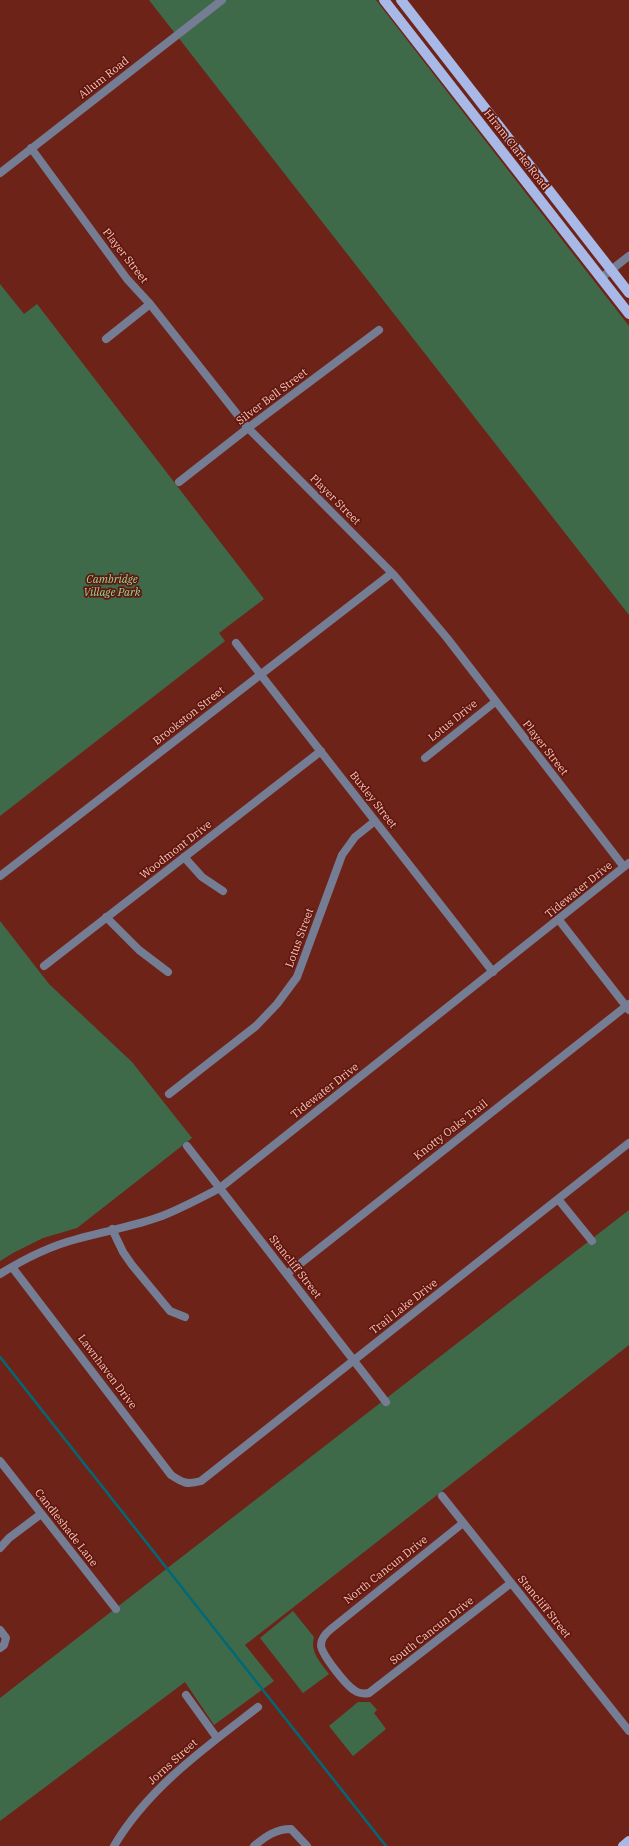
<!DOCTYPE html>
<html>
<head>
<meta charset="utf-8">
<style>
  body { margin:0 }
  canvas { display:block; background:#6e2319 }
</style>
</head>
<body>
<canvas width="629" height="1846"></canvas>
<script>
const ctx = document.querySelector('canvas').getContext('2d');
ctx.lineJoin = 'round';
function paint(path, color) { ctx.fillStyle = color; ctx.fill(path, 'evenodd'); }
function strokePath(path, color, width, dash) { ctx.strokeStyle = color; ctx.lineWidth = width; ctx.lineCap = dash ? 'butt' : 'round'; ctx.setLineDash(dash || []); ctx.stroke(path); }
function drawText(font, color, halo, rows, align = 'center') {
  ctx.font = font + ' "IBM Plex Serif",serif'; ctx.lineWidth = 3.5; ctx.setLineDash([]); ctx.textBaseline = 'middle'; ctx.strokeStyle = halo; ctx.fillStyle = color; for (const [text, x, y, turn = 0] of rows) {
    ctx.save(); ctx.translate(x, y); ctx.rotate((+turn || 0) * Math.PI / 180); ctx.textAlign = isNaN(turn) ? turn : align; if (halo) ctx.strokeText(text, 0, 0); ctx.fillText(text, 0, 0); ctx.restore();
  }
}
paint(new Path2D(`
  M 149,0 L 376,0 L 629,326 L 629,615 Z
  M 0,284 L 24,314 L 37,304 L 264,599 L 219,633 L 225,641 L 0,816 Z
  M 0,921 L 49,984 L 132,1062 L 192,1138 L 77,1228 L 43,1238 L 13,1253 L 0,1261 Z
  M 629,1210 L 629,1345 L 245,1645 L 274,1681 L 214,1725 L 185,1682 L 0,1821 L 0,1698 Z
  M 293,1611 L 314,1637 C 310,1652 320,1662 329,1674 L 303,1693 L 260,1638 Z
  M 358,1702 L 370,1702 L 377,1710 L 374,1713 L 386,1729 L 353,1756 L 329,1726 Z`), '#3f6a49');
strokePath(new Path2D(`
  M 0,1357 L 386,1846`), '#006977', 2.5);
strokePath(new Path2D(`
  M 31,148 L 127,279 L 150,304 L 248,428 L 394,575 L 447,638 L 624,867
  M 0,173 L 222,0
  M 601,278 L 629,256
  M 106,339 L 150,304
  M 179,482 L 248,428 L 379,330
  M 236,643 L 493,972
  M 425,758 L 495,702
  M 184,857 L 202,877 L 223,891
  M 0,876 L 392,573
  M 106,917 L 139,950 L 168,972
  M 559,920 L 629,1010
  M 44,966 L 321,751
  M 169,1094 L 256,1026 L 277,1004 L 297,977 L 342,855 L 355,837 L 375,821
  M 187,1146 L 386,1402
  M 558,1199 L 592,1241
  M 112,1229 L 123,1252 L 132,1265 L 170,1311 L 185,1317
  M 12,1267 L 171,1475 C 183,1483 187,1485 201,1481 L 629,1143
  M 0,1274 C 24,1259 50,1246 77,1239 C 105,1231 135,1226 162,1216 C 182,1208 201,1198 220,1188 L 629,863
  M 287,1274 L 629,1004
  M 0,1461 L 116,1609
  M 442,1496 L 629,1731
  M 463,1523 L 331,1629 C 326,1633 321,1638 321,1645 C 321,1654 346,1685 354,1690 C 359,1694 364,1694 369,1693 L 511,1583
  M 0,1548 L 9,1538 L 41,1514
  M 0,1630 L 6,1638 L 4,1645 L 0,1648
  M 186,1695 L 217,1738
  M 114,1846 C 148,1788 206,1747 258,1707
  M 254,1846 C 266,1836 276,1829 291,1829 L 307,1846`), '#757d94', 8);
strokePath(new Path2D(`
  M 384,0 L 629,314
  M 401,0 L 629,293
  M 623,1846 L 629,1841`), '#a8b8e7', 10);
drawText('11px', '#f3c5bc', '#62170e', [
  ["Allum Road",104,78,-38],
  ["Hiram Clarke Road",516,150,52],
  ["Player Street",125,256,52],
  ["Silver Bell Street",272,397,-37],
  ["Player Street",335,500,45],
  ["Brookston Street",189,716,-38],
  ["Lotus Drive",453,721,-39],
  ["Player Street",545,748,52],
  ["Buxley Street",373,800,52],
  ["Woodmont Drive",176,850,-38],
  ["Tidewater Drive",579,890,-39],
  ["Lotus Street",300,938,-70],
  ["Tidewater Drive",325,1091,-38],
  ["Knotty Oaks Trail",451,1130,-38],
  ["Stancliff Street",295,1267,52],
  ["Trail Lake Drive",404,1307,-38],
  ["Lawnhaven Drive",107,1372,53],
  ["Candleshade Lane",66,1528,52],
  ["North Cancun Drive",386,1570,-38],
  ["Stancliff Street",544,1607,51],
  ["South Cancun Drive",432,1631,-38],
  ["Jorns Street",173,1762,-42]
]);
drawText('italic 11px', '#8fdb9f', '#62170e', [
  ["Cambridge",112,580],
  ["Village Park",112,593]
]);
</script>
</body>
</html>
